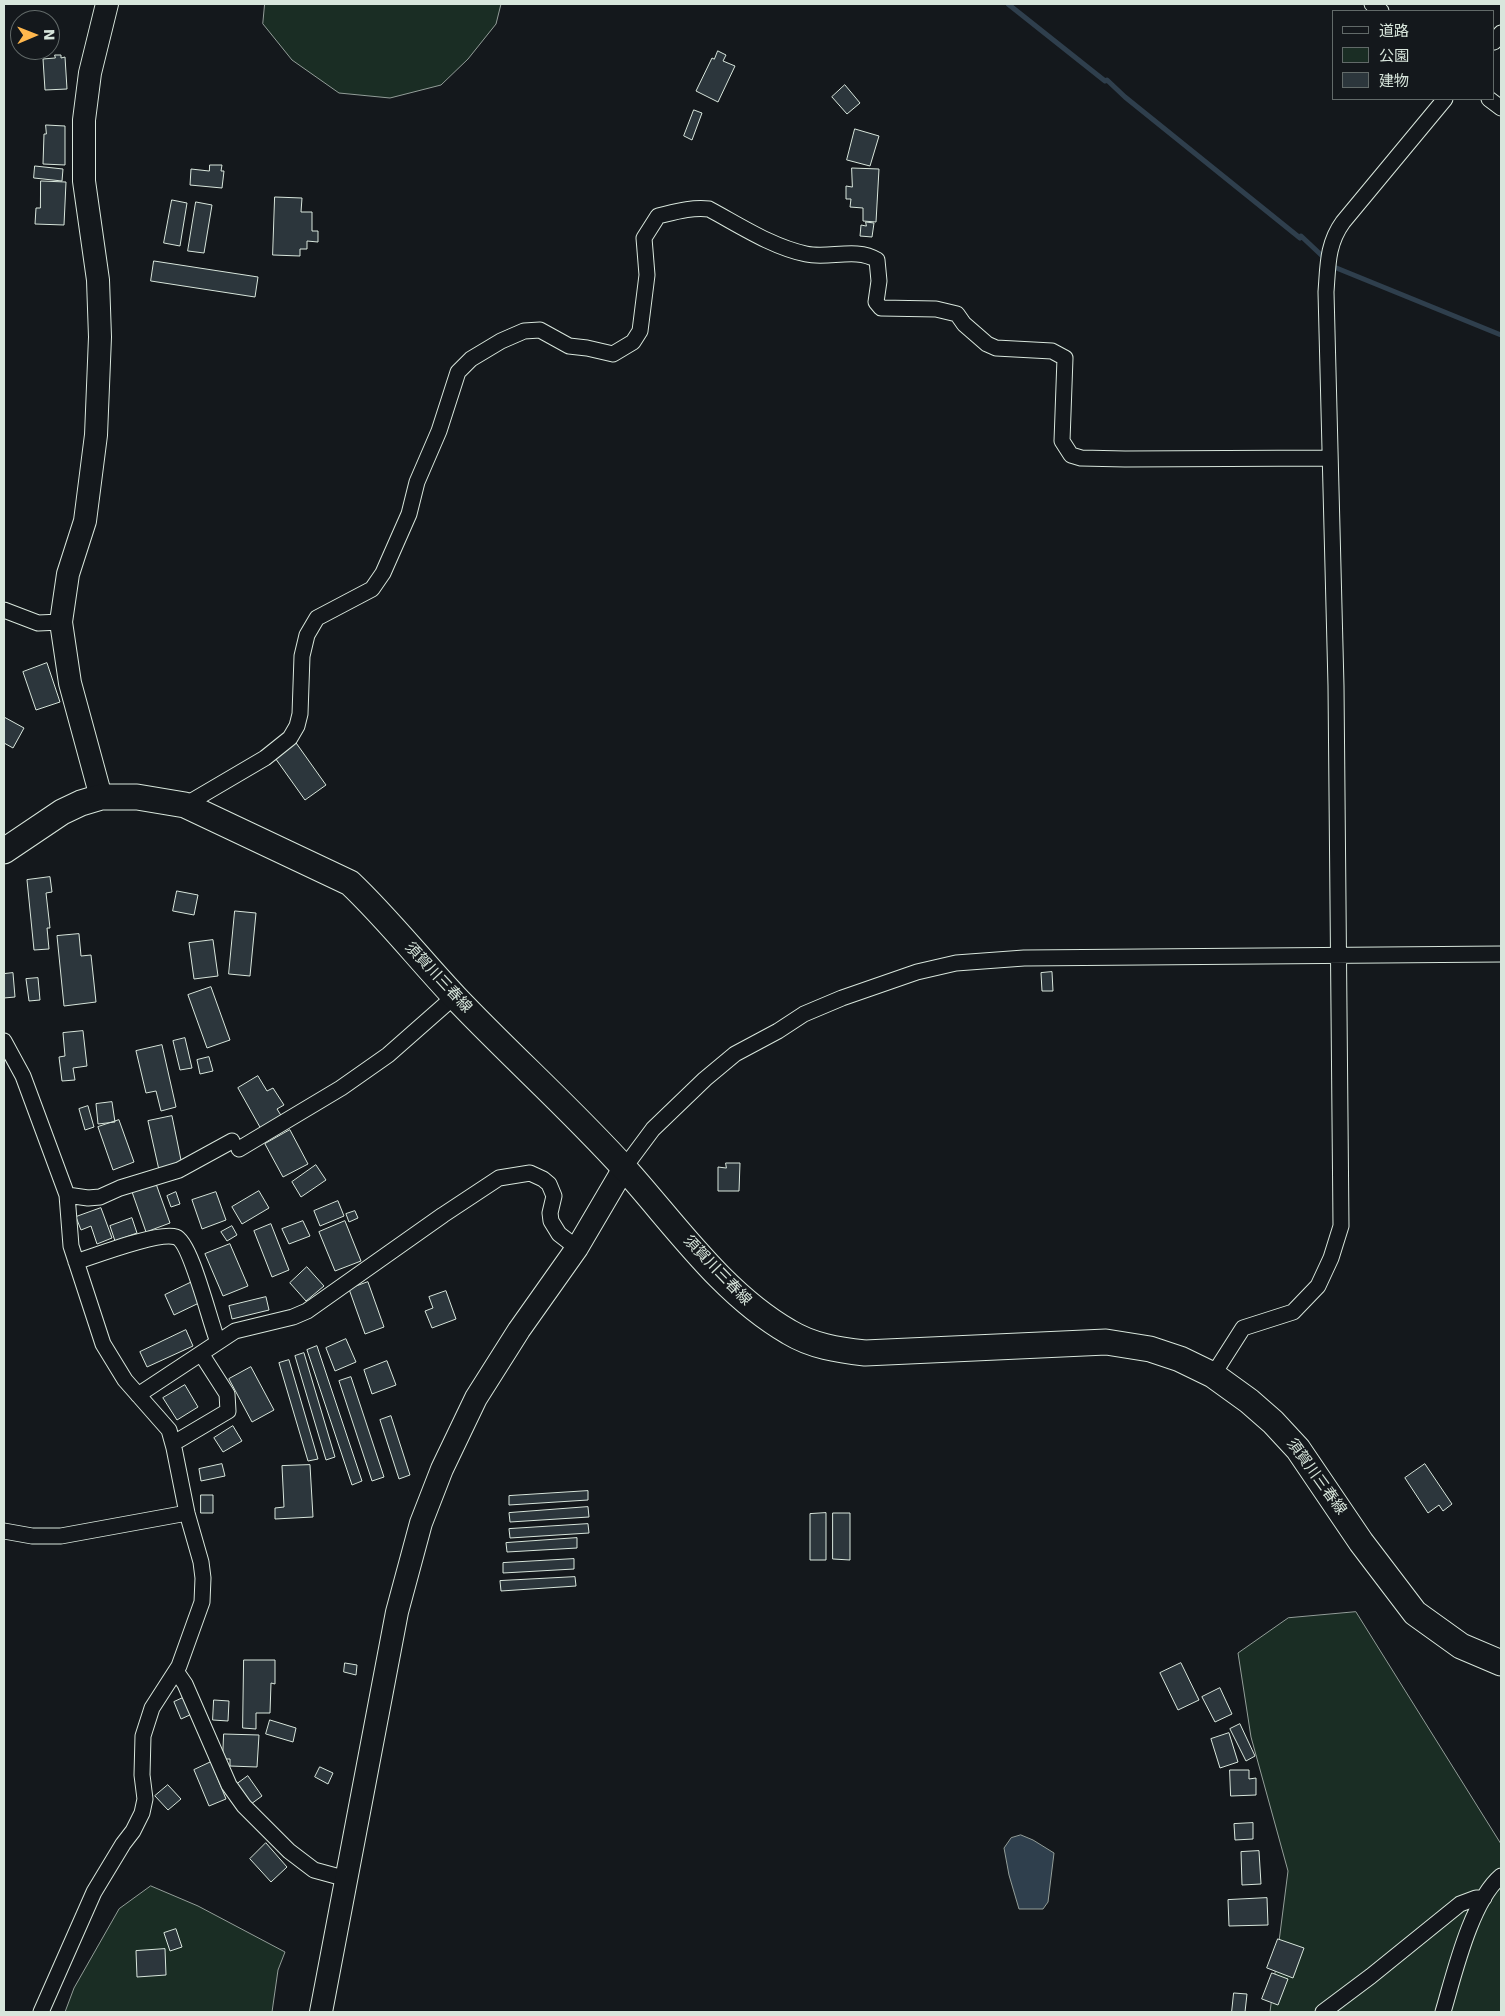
<!DOCTYPE html>
<html>
<head>
<meta charset="utf-8">
<style>
  body { margin:0 }
  #map { position:relative; width:1505px; height:2016px; overflow:hidden; background:#14181c; font-family:"DejaVu Sans","Noto Sans JP",sans-serif }
  canvas { display:block }
  .frame { position:absolute; inset:0; border:5px solid #d8e6dc; pointer-events:none }
  .legend { position:absolute; left:1332px; top:10px; width:162px; height:90px; box-sizing:border-box; background:#14181c; border:1px solid #626a69; margin:0; padding:6px 9px; list-style:none; font-size:15px; color:#d8e6dc }
  .legend li { display:flex; align-items:center; gap:10px; height:25px }
  .legend b { width:25px; border:1px solid #626a69 }
  .north { position:absolute; left:10px; top:10px; width:50px; height:50px; box-sizing:border-box; background:#14181c; border:1px solid #626a69; border-radius:50%; rotate:89deg; font-size:14px; font-weight:700; line-height:20px; text-align:center; color:#d8e6dc }
  .north::after { content:''; display:block; margin:auto; width:18px; height:22px; background:#ffb74d; clip-path:polygon(50% 0,100% 100%,50% 72%,0 100%) }
</style>
</head>
<body>
<div id="map">
<canvas width="1505" height="2016"></canvas>
<div class="frame"></div>
<ul class="legend">
<li><b style="height:6px;background:#14181c"></b>道路</li>
<li><b style="height:14px;background:#1a2d24"></b>公園</li>
<li><b style="height:14px;background:#2c363c"></b>建物</li>
</ul>
<div class="north">N</div>
</div>
<script>
const ctx = document.querySelector('canvas').getContext('2d');
ctx.lineJoin = 'round';
function paint(path, color) { ctx.fillStyle = color; ctx.fill(path, 'evenodd'); }
function strokePath(path, color, width, dash) { ctx.strokeStyle = color; ctx.lineWidth = width; ctx.lineCap = dash ? 'butt' : 'round'; ctx.setLineDash(dash || []); ctx.stroke(path); }
function drawText(font, color, halo, rows, align = 'center') {
  ctx.font = font + ' "DejaVu Sans","Noto Sans JP",sans-serif'; ctx.lineWidth = 4; ctx.setLineDash([]); ctx.textBaseline = 'middle'; ctx.strokeStyle = halo; ctx.fillStyle = color; for (const [text, x, y, turn = 0] of rows) {
    ctx.save(); ctx.translate(x, y); ctx.rotate((+turn || 0) * Math.PI / 180); ctx.textAlign = isNaN(turn) ? turn : align; if (halo) ctx.strokeText(text, 0, 0); ctx.fillText(text, 0, 0); ctx.restore();
  }
}
const green = new Path2D(`
  M 265,4 L 501,4 L 496,24 L 468,59 L 441,85 L 390,98 L 339,93 L 292,60 L 263,24 Z
  M 1356,1612 L 1501,1844 L 1501,2012 L 1270,2012 L 1288,1871 L 1251,1737 L 1238,1653 L 1288,1618 Z
  M 151,1886 L 198,1906 L 285,1952 L 278,1970 L 272,2012 L 65,2012 L 74,1988 L 119,1909 Z`);
paint(green, '#1a2d24');
strokePath(green, '#939e99', 1);
const water = new Path2D(`
  M 1021,1835 L 1033,1840 L 1054,1853 L 1048,1902 L 1043,1909 L 1019,1909 L 1009,1875 L 1004,1848 L 1011,1838 Z`);
paint(water, '#2f3f4d');
strokePath(water, '#939e99', 1);
strokePath(new Path2D(`
  M 1008,4 L 1105,81 L 1107,80 L 1125,97 L 1300,238 L 1301,236 L 1334,267 L 1501,335`), '#2f3f4d', 5);
const building = new Path2D(`
  M 718,51 L 726,55 L 723,61 L 735,66 L 718,102 L 696,91 L 712,58 L 714,59 Z
  M 55,55 L 61,55 L 61,58 L 65,57 L 67,89 L 45,90 L 43,59 L 55,58 Z
  M 845,85 L 860,103 L 847,114 L 832,97 Z
  M 694,110 L 702,113 L 692,140 L 684,136 Z
  M 46,125 L 65,126 L 65,165 L 43,164 L 44,134 L 46,134 Z
  M 855,129 L 879,136 L 870,166 L 847,160 Z
  M 210,165 L 222,165 L 221,171 L 224,171 L 222,188 L 190,185 L 191,169 L 209,171 Z
  M 35,166 L 63,169 L 62,181 L 34,178 Z
  M 852,168 L 879,169 L 876,222 L 863,221 L 863,208 L 850,207 L 851,199 L 846,199 L 846,186 L 852,187 Z
  M 41,181 L 66,182 L 64,225 L 35,224 L 36,208 L 40,208 Z
  M 275,197 L 302,198 L 301,212 L 312,212 L 312,231 L 318,231 L 318,242 L 307,241 L 307,249 L 300,249 L 300,256 L 273,255 Z
  M 172,200 L 187,203 L 180,246 L 164,243 Z
  M 196,202 L 212,205 L 204,253 L 188,251 Z
  M 866,222 L 874,223 L 872,237 L 860,236 L 861,225 L 866,226 Z
  M 154,261 L 258,277 L 255,297 L 151,281 Z
  M 47,663 L 60,702 L 36,710 L 23,672 Z
  M 4,717 L 24,728 L 13,748 L 4,743 Z
  M 294,740 L 326,785 L 305,800 L 273,755 Z
  M 50,877 L 52,892 L 46,893 L 50,928 L 47,928 L 49,949 L 34,950 L 27,880 Z
  M 177,891 L 198,895 L 194,915 L 173,911 Z
  M 235,911 L 256,913 L 250,976 L 229,974 Z
  M 79,934 L 81,956 L 91,955 L 96,1002 L 64,1006 L 57,936 Z
  M 213,940 L 218,976 L 194,979 L 189,943 Z
  M 1052,972 L 1053,991 L 1042,991 L 1041,973 Z
  M 13,973 L 15,997 L 4,998 L 4,974 Z
  M 38,978 L 40,1000 L 29,1001 L 26,979 Z
  M 211,987 L 230,1040 L 207,1048 L 188,995 Z
  M 83,1031 L 87,1066 L 73,1068 L 75,1080 L 62,1081 L 59,1057 L 65,1056 L 63,1033 Z
  M 185,1038 L 192,1068 L 180,1070 L 173,1041 Z
  M 162,1045 L 176,1107 L 161,1111 L 156,1091 L 146,1093 L 136,1051 Z
  M 209,1057 L 213,1071 L 200,1074 L 197,1060 Z
  M 258,1076 L 267,1091 L 273,1088 L 284,1105 L 277,1109 L 282,1117 L 261,1129 L 238,1088 Z
  M 112,1102 L 115,1122 L 98,1124 L 96,1104 Z
  M 88,1106 L 94,1127 L 85,1130 L 79,1109 Z
  M 172,1116 L 182,1165 L 159,1170 L 148,1121 Z
  M 119,1120 L 134,1162 L 113,1170 L 98,1127 Z
  M 290,1130 L 308,1164 L 283,1177 L 265,1144 Z
  M 726,1163 L 740,1163 L 739,1191 L 718,1191 L 718,1167 L 726,1168 Z
  M 316,1165 L 326,1180 L 301,1197 L 292,1182 Z
  M 155,1181 L 170,1223 L 146,1232 L 131,1189 Z
  M 259,1191 L 269,1208 L 242,1224 L 232,1207 Z
  M 176,1192 L 180,1204 L 171,1207 L 167,1196 Z
  M 216,1192 L 226,1220 L 202,1229 L 192,1200 Z
  M 338,1201 L 344,1216 L 320,1226 L 314,1211 Z
  M 101,1208 L 112,1238 L 97,1244 L 91,1226 L 81,1230 L 76,1217 Z
  M 355,1211 L 358,1218 L 349,1222 L 346,1214 Z
  M 132,1218 L 137,1233 L 115,1241 L 110,1226 Z
  M 303,1221 L 310,1236 L 289,1244 L 282,1229 Z
  M 345,1221 L 361,1261 L 335,1271 L 319,1232 Z
  M 271,1224 L 289,1270 L 272,1277 L 254,1231 Z
  M 232,1226 L 237,1235 L 227,1241 L 221,1232 Z
  M 230,1244 L 248,1286 L 223,1296 L 205,1254 Z
  M 307,1267 L 324,1286 L 306,1301 L 290,1283 Z
  M 192,1282 L 201,1302 L 174,1315 L 165,1295 Z
  M 368,1282 L 384,1327 L 365,1334 L 349,1289 Z
  M 446,1291 L 456,1319 L 432,1328 L 425,1311 L 433,1308 L 429,1297 Z
  M 266,1297 L 269,1310 L 232,1319 L 229,1306 Z
  M 186,1330 L 193,1346 L 147,1367 L 140,1352 Z
  M 346,1339 L 356,1362 L 335,1371 L 326,1348 Z
  M 317,1346 L 362,1481 L 352,1485 L 307,1350 Z
  M 304,1353 L 335,1457 L 326,1460 L 295,1356 Z
  M 289,1360 L 318,1459 L 308,1461 L 279,1363 Z
  M 387,1361 L 396,1385 L 372,1394 L 364,1370 Z
  M 251,1367 L 274,1410 L 252,1422 L 229,1379 Z
  M 351,1377 L 384,1477 L 372,1481 L 339,1381 Z
  M 185,1385 L 198,1407 L 177,1420 L 163,1398 Z
  M 391,1416 L 410,1475 L 399,1479 L 380,1420 Z
  M 233,1426 L 242,1441 L 223,1452 L 214,1438 Z
  M 222,1464 L 225,1476 L 201,1481 L 199,1469 Z
  M 1425,1464 L 1452,1504 L 1443,1511 L 1439,1505 L 1428,1513 L 1405,1478 Z
  M 310,1465 L 313,1517 L 275,1519 L 275,1508 L 284,1507 L 282,1466 Z
  M 588,1491 L 588,1500 L 509,1505 L 509,1496 Z
  M 201,1495 L 213,1495 L 213,1513 L 201,1513 Z
  M 588,1507 L 589,1517 L 510,1522 L 509,1513 Z
  M 826,1513 L 826,1560 L 810,1560 L 810,1514 Z
  M 833,1513 L 850,1513 L 850,1560 L 833,1559 Z
  M 588,1524 L 589,1533 L 510,1538 L 509,1529 Z
  M 577,1538 L 577,1548 L 507,1552 L 506,1543 Z
  M 574,1559 L 574,1569 L 503,1573 L 503,1563 Z
  M 575,1577 L 576,1586 L 501,1591 L 500,1581 Z
  M 244,1660 L 275,1660 L 275,1684 L 271,1683 L 270,1713 L 256,1713 L 256,1729 L 243,1728 Z
  M 345,1663 L 357,1665 L 356,1675 L 344,1672 Z
  M 1181,1663 L 1199,1700 L 1178,1710 L 1160,1673 Z
  M 1220,1688 L 1232,1714 L 1215,1722 L 1202,1697 Z
  M 185,1697 L 192,1714 L 181,1719 L 174,1702 Z
  M 214,1700 L 229,1701 L 228,1721 L 213,1720 Z
  M 270,1720 L 296,1728 L 293,1742 L 266,1734 Z
  M 1240,1724 L 1255,1756 L 1246,1761 L 1230,1729 Z
  M 1229,1733 L 1238,1762 L 1220,1768 L 1211,1739 Z
  M 224,1734 L 259,1735 L 257,1767 L 230,1766 L 230,1759 L 223,1759 Z
  M 211,1762 L 226,1799 L 209,1806 L 194,1770 Z
  M 320,1767 L 333,1773 L 328,1784 L 315,1777 Z
  M 1230,1770 L 1249,1770 L 1249,1779 L 1256,1778 L 1256,1795 L 1231,1796 Z
  M 248,1776 L 262,1796 L 251,1804 L 237,1784 Z
  M 168,1785 L 181,1799 L 168,1810 L 155,1796 Z
  M 1253,1823 L 1253,1839 L 1235,1840 L 1234,1824 Z
  M 266,1843 L 287,1867 L 271,1882 L 250,1859 Z
  M 1259,1851 L 1261,1884 L 1242,1885 L 1241,1852 Z
  M 1267,1898 L 1268,1925 L 1229,1926 L 1228,1900 Z
  M 176,1929 L 182,1947 L 170,1951 L 164,1933 Z
  M 1278,1939 L 1304,1948 L 1293,1978 L 1267,1968 Z
  M 165,1949 L 166,1975 L 137,1977 L 136,1951 Z
  M 1272,1973 L 1288,1979 L 1278,2005 L 1262,1999 Z
  M 1234,1993 L 1247,1994 L 1245,2012 L 1232,2012 Z`);
paint(building, '#2c363c');
strokePath(building, '#d8e6dc', 1);
const street = new Path2D(`
  M 1372,4 L 1381,11
  M 1494,42 L 1501,33
  M 1489,99 L 1501,108
  M 4,610 L 38,623 L 61,622
  M 185,805 L 265,758 L 290,738 L 297,726 L 300,714 L 302,656 L 307,635 L 317,618 L 372,589 L 383,573 L 409,514 L 417,482 L 439,431 L 458,372 L 471,359 L 501,341 L 524,331 L 540,330 L 569,346 L 587,348 L 613,354 L 633,342 L 640,331 L 647,275 L 644,238 L 658,216 C 675,212 691,207 709,209 C 739,225 772,247 806,254 C 829,259 856,247 877,260 L 879,281 L 876,302 L 881,308 L 936,309 L 957,314 L 964,324 L 987,344 L 996,348 L 1052,351 L 1065,358 L 1062,441 L 1071,455 L 1081,458 L 1125,459 L 1330,458
  M 4,1041 L 23,1076 L 67,1195 L 71,1246 L 103,1344 L 125,1380 L 169,1430 L 174,1448 L 187,1513 L 201,1562 L 203,1578 L 202,1602 L 179,1666 L 152,1708 L 143,1736 L 142,1775 L 145,1799 L 142,1813 L 133,1831 L 123,1844 L 94,1892 L 41,2012
  M 239,1149 L 341,1088 L 388,1055 L 455,996
  M 624,1168 L 653,1129 L 705,1079 L 735,1054 L 778,1031 L 804,1014 L 842,998 L 917,972 L 956,963 L 1024,958 L 1501,954
  M 67,1195 L 88,1198 L 100,1197 L 120,1188 L 179,1170 L 232,1141
  M 76,1262 C 94,1256 159,1231 176,1237 C 191,1242 210,1323 218,1342
  M 1213,1375 L 1243,1328 L 1293,1312 L 1318,1286 L 1331,1258 L 1341,1226 L 1336,686 L 1326,292 C 1328,266 1327,244 1343,222 L 1445,99
  M 138,1395 L 235,1331 L 293,1317 L 307,1311 L 443,1215 L 499,1178 L 530,1173 L 543,1179 L 549,1184 L 554,1196 L 550,1213 L 551,1221 L 559,1234 L 577,1248
  M 172,1441 L 179,1440 L 228,1411 L 227,1394 L 202,1355
  M 4,1531 L 32,1536 L 61,1536 L 187,1513
  M 176,1671 L 185,1684 L 229,1785 L 244,1806 L 289,1851 L 314,1870 L 347,1879
  M 1323,2012 L 1371,1976 L 1460,1904 L 1476,1898 L 1484,1898
  M 1443,2012 C 1454,1975 1471,1901 1501,1876`);
const secondary = new Path2D(`
  M 101,797 L 70,683 L 61,622 L 68,574 L 85,521 L 96,435 L 100,337 L 98,280 L 84,181 L 84,120 L 90,73 L 107,4
  M 321,2012 L 397,1612 L 421,1523 L 442,1469 L 476,1398 L 519,1330 L 577,1248 L 624,1168`);
const primary = new Path2D(`
  M 4,851 L 62,812 L 81,803 L 101,797 L 137,797 L 185,805 L 350,883 C 388,919 420,960 455,997 C 511,1056 572,1110 626,1170 C 676,1226 723,1294 789,1332 C 812,1346 838,1350 865,1353 L 1106,1342 L 1150,1349 L 1180,1359 L 1213,1375 L 1249,1401 L 1273,1422 L 1298,1449 L 1361,1542 L 1415,1613 L 1461,1646 L 1501,1663`);
strokePath(street, '#d8e6dc', 17);
strokePath(secondary, '#d8e6dc', 24);
strokePath(primary, '#d8e6dc', 27);
strokePath(street, '#14181c', 15);
strokePath(secondary, '#14181c', 22);
strokePath(primary, '#14181c', 25);
drawText('15px', '#d8e6dc', '#14181c', [
  ["須賀川三春線",438,978,47],
  ["須賀川三春線",717,1271,46],
  ["須賀川三春線",1316,1477,54]
]);
</script>
</body>
</html>
